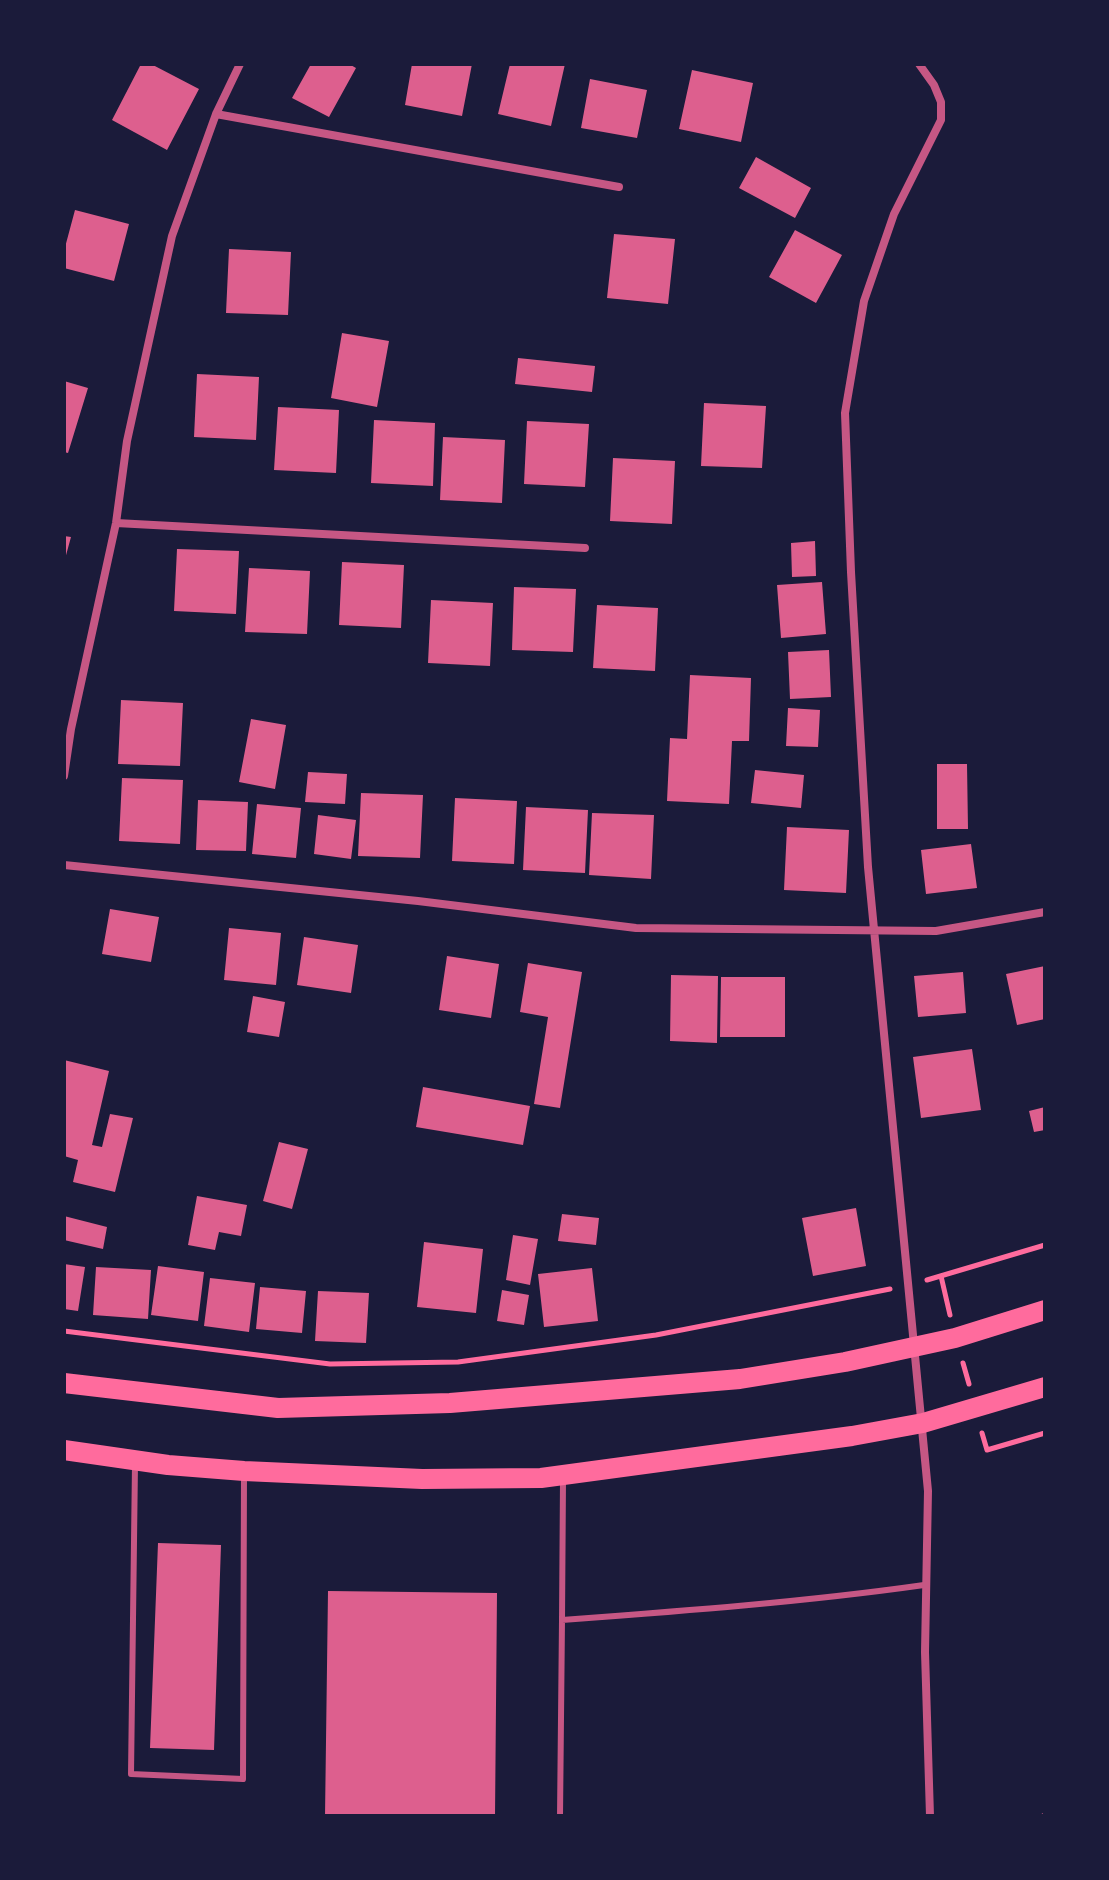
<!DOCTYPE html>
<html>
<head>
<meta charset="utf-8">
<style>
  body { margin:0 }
  #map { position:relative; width:1109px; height:1880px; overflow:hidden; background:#1b1b3a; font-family:"PT Sans Narrow",sans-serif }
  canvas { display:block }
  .frame { position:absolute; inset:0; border:66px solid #1b1b3a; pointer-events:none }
</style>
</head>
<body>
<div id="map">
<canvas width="1109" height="1880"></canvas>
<div class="frame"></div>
</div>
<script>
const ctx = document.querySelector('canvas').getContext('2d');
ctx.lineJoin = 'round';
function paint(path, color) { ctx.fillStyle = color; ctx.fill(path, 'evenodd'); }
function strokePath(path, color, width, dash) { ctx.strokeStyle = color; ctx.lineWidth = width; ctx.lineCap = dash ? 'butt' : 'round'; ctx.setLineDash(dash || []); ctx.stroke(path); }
paint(new Path2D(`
  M 141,64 L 151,64 L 199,89 L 167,150 L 112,120 Z
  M 311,64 L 349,64 L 356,68 L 329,117 L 292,98 Z
  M 412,64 L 472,64 L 462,116 L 405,105 Z
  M 510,64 L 565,64 L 551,126 L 498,114 Z
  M 692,70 L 753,83 L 741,142 L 679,129 Z
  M 590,79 L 647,90 L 637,138 L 581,128 Z
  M 756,157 L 811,188 L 795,218 L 739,188 Z
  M 75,210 L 129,224 L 114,281 L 64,268 L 64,251 Z
  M 795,230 L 842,255 L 816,303 L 769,277 Z
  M 614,234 L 675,239 L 668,304 L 607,298 Z
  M 229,249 L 291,252 L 288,315 L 226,313 Z
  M 342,333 L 389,341 L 377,407 L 331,398 Z
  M 518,358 L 595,366 L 592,392 L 515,384 Z
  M 197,374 L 259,377 L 256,440 L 194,437 Z
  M 64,381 L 88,388 L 68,453 L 64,452 Z
  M 704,403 L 766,406 L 762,468 L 701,466 Z
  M 278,407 L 339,410 L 336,473 L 274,470 Z
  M 374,420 L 435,423 L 433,486 L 371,483 Z
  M 527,421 L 589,424 L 585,487 L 524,484 Z
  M 443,437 L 505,440 L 502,503 L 440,500 Z
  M 613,458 L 675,461 L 672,524 L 610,521 Z
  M 64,536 L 71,537 L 65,559 L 64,559 Z
  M 815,541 L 816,576 L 792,577 L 791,543 Z
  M 177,549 L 239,551 L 236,614 L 174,611 Z
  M 342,562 L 404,565 L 401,628 L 339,625 Z
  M 249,568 L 310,571 L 307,634 L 245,632 Z
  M 822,582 L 826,634 L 781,638 L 777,585 Z
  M 514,587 L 576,589 L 573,652 L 512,650 Z
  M 431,600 L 493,603 L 490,666 L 428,663 Z
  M 597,605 L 658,608 L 655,671 L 593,668 Z
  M 829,650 L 831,697 L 790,699 L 788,652 Z
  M 690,675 L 751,678 L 749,741 L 732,741 L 729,804 L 667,801 L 670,738 L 687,739 Z
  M 121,700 L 183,703 L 180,766 L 118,764 Z
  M 788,708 L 820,710 L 818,747 L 786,746 Z
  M 251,719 L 286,725 L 275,789 L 239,782 Z
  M 937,764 L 967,764 L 968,829 L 937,829 Z
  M 755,770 L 804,775 L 801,808 L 751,803 Z
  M 308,772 L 347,774 L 345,804 L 305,802 Z
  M 122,778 L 183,780 L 180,844 L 119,841 Z
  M 361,793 L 423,795 L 420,858 L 358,856 Z
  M 455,798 L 517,801 L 514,864 L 452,861 Z
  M 198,800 L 248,802 L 246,851 L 196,850 Z
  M 257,804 L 301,808 L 296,858 L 252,854 Z
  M 526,807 L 588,810 L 585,873 L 523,870 Z
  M 592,813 L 654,815 L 651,879 L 589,875 Z
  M 318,815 L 356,820 L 351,859 L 314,854 Z
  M 787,827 L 849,830 L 846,893 L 784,890 Z
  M 971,844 L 977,888 L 926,894 L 921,850 Z
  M 110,909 L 159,917 L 151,962 L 102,954 Z
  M 229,928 L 281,933 L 276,985 L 224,980 Z
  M 304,937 L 358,945 L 351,993 L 297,985 Z
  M 447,956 L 499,964 L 491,1018 L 439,1010 Z
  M 528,963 L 582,972 L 560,1108 L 534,1104 L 548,1017 L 520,1012 Z
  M 1045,966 L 1045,1019 L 1017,1025 L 1006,974 Z
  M 963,972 L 966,1013 L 918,1017 L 914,976 Z
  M 671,975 L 718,976 L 717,1043 L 670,1041 Z
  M 721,977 L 785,977 L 785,1037 L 720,1037 Z
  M 253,996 L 285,1002 L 279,1037 L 247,1032 Z
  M 972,1049 L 981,1110 L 921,1118 L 913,1057 Z
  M 64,1060 L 109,1071 L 92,1145 L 102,1147 L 110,1114 L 133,1118 L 115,1192 L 73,1182 L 78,1160 L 64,1156 Z
  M 423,1087 L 530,1106 L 523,1145 L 416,1127 Z
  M 1045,1107 L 1045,1130 L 1034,1132 L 1029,1111 Z
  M 279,1142 L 308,1149 L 292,1209 L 263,1201 Z
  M 197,1196 L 247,1205 L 241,1236 L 219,1232 L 215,1250 L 188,1245 Z
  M 856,1208 L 866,1266 L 813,1276 L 802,1218 Z
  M 562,1214 L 599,1218 L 596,1245 L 558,1241 Z
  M 64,1216 L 107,1227 L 103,1249 L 64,1240 Z
  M 513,1235 L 538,1239 L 530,1285 L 506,1280 Z
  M 424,1242 L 483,1249 L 476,1313 L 417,1307 Z
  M 64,1264 L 85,1267 L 78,1311 L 64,1309 Z
  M 158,1266 L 204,1272 L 198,1321 L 151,1315 Z
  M 96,1267 L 151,1270 L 148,1319 L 93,1315 Z
  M 592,1268 L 598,1321 L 544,1327 L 538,1274 Z
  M 210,1278 L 255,1283 L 249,1332 L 204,1326 Z
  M 260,1287 L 306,1291 L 302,1333 L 256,1329 Z
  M 502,1290 L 529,1295 L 524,1325 L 497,1321 Z
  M 318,1291 L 369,1293 L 366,1343 L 315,1341 Z
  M 158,1543 L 221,1545 L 214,1750 L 150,1748 Z
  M 328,1591 L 497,1593 L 495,1816 L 325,1816 Z`), '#dd5f8e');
strokePath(new Path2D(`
  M 941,1276 L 950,1315
  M 927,1280 L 1045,1245
  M 64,1331 L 330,1364 L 458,1362 L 656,1335 L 890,1289
  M 963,1363 L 969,1384
  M 982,1433 L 987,1450 L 1045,1433`), '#ff6b9d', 5);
strokePath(new Path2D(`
  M 135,1464 L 131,1774 L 243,1779 L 244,1473
  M 563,1480 L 562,1620 C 683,1611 804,1602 924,1585
  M 560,1816 L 562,1620
  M 1044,1816 L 1045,1816`), '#c65784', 6);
strokePath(new Path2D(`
  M 919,64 L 934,85 L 941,102 L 941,120 L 894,214 L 864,301 L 845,413 L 851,572 L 868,867 L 928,1491 L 925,1652 L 930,1816
  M 216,114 L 619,187
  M 116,523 L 585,548
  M 64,776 L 71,729 L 116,523 L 127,441 L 172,236 L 216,114 L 240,64
  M 64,865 L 418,901 L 636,928 L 936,931 L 1045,912`), '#c65784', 8);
strokePath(new Path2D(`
  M 64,1383 L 278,1408 L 450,1403 L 740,1379 L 845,1362 L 955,1338 L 1045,1310
  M 64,1450 L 168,1465 L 244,1471 L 422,1479 L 541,1478 L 852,1436 L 923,1423 L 1045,1387`), '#ff6b9d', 20);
</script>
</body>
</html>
